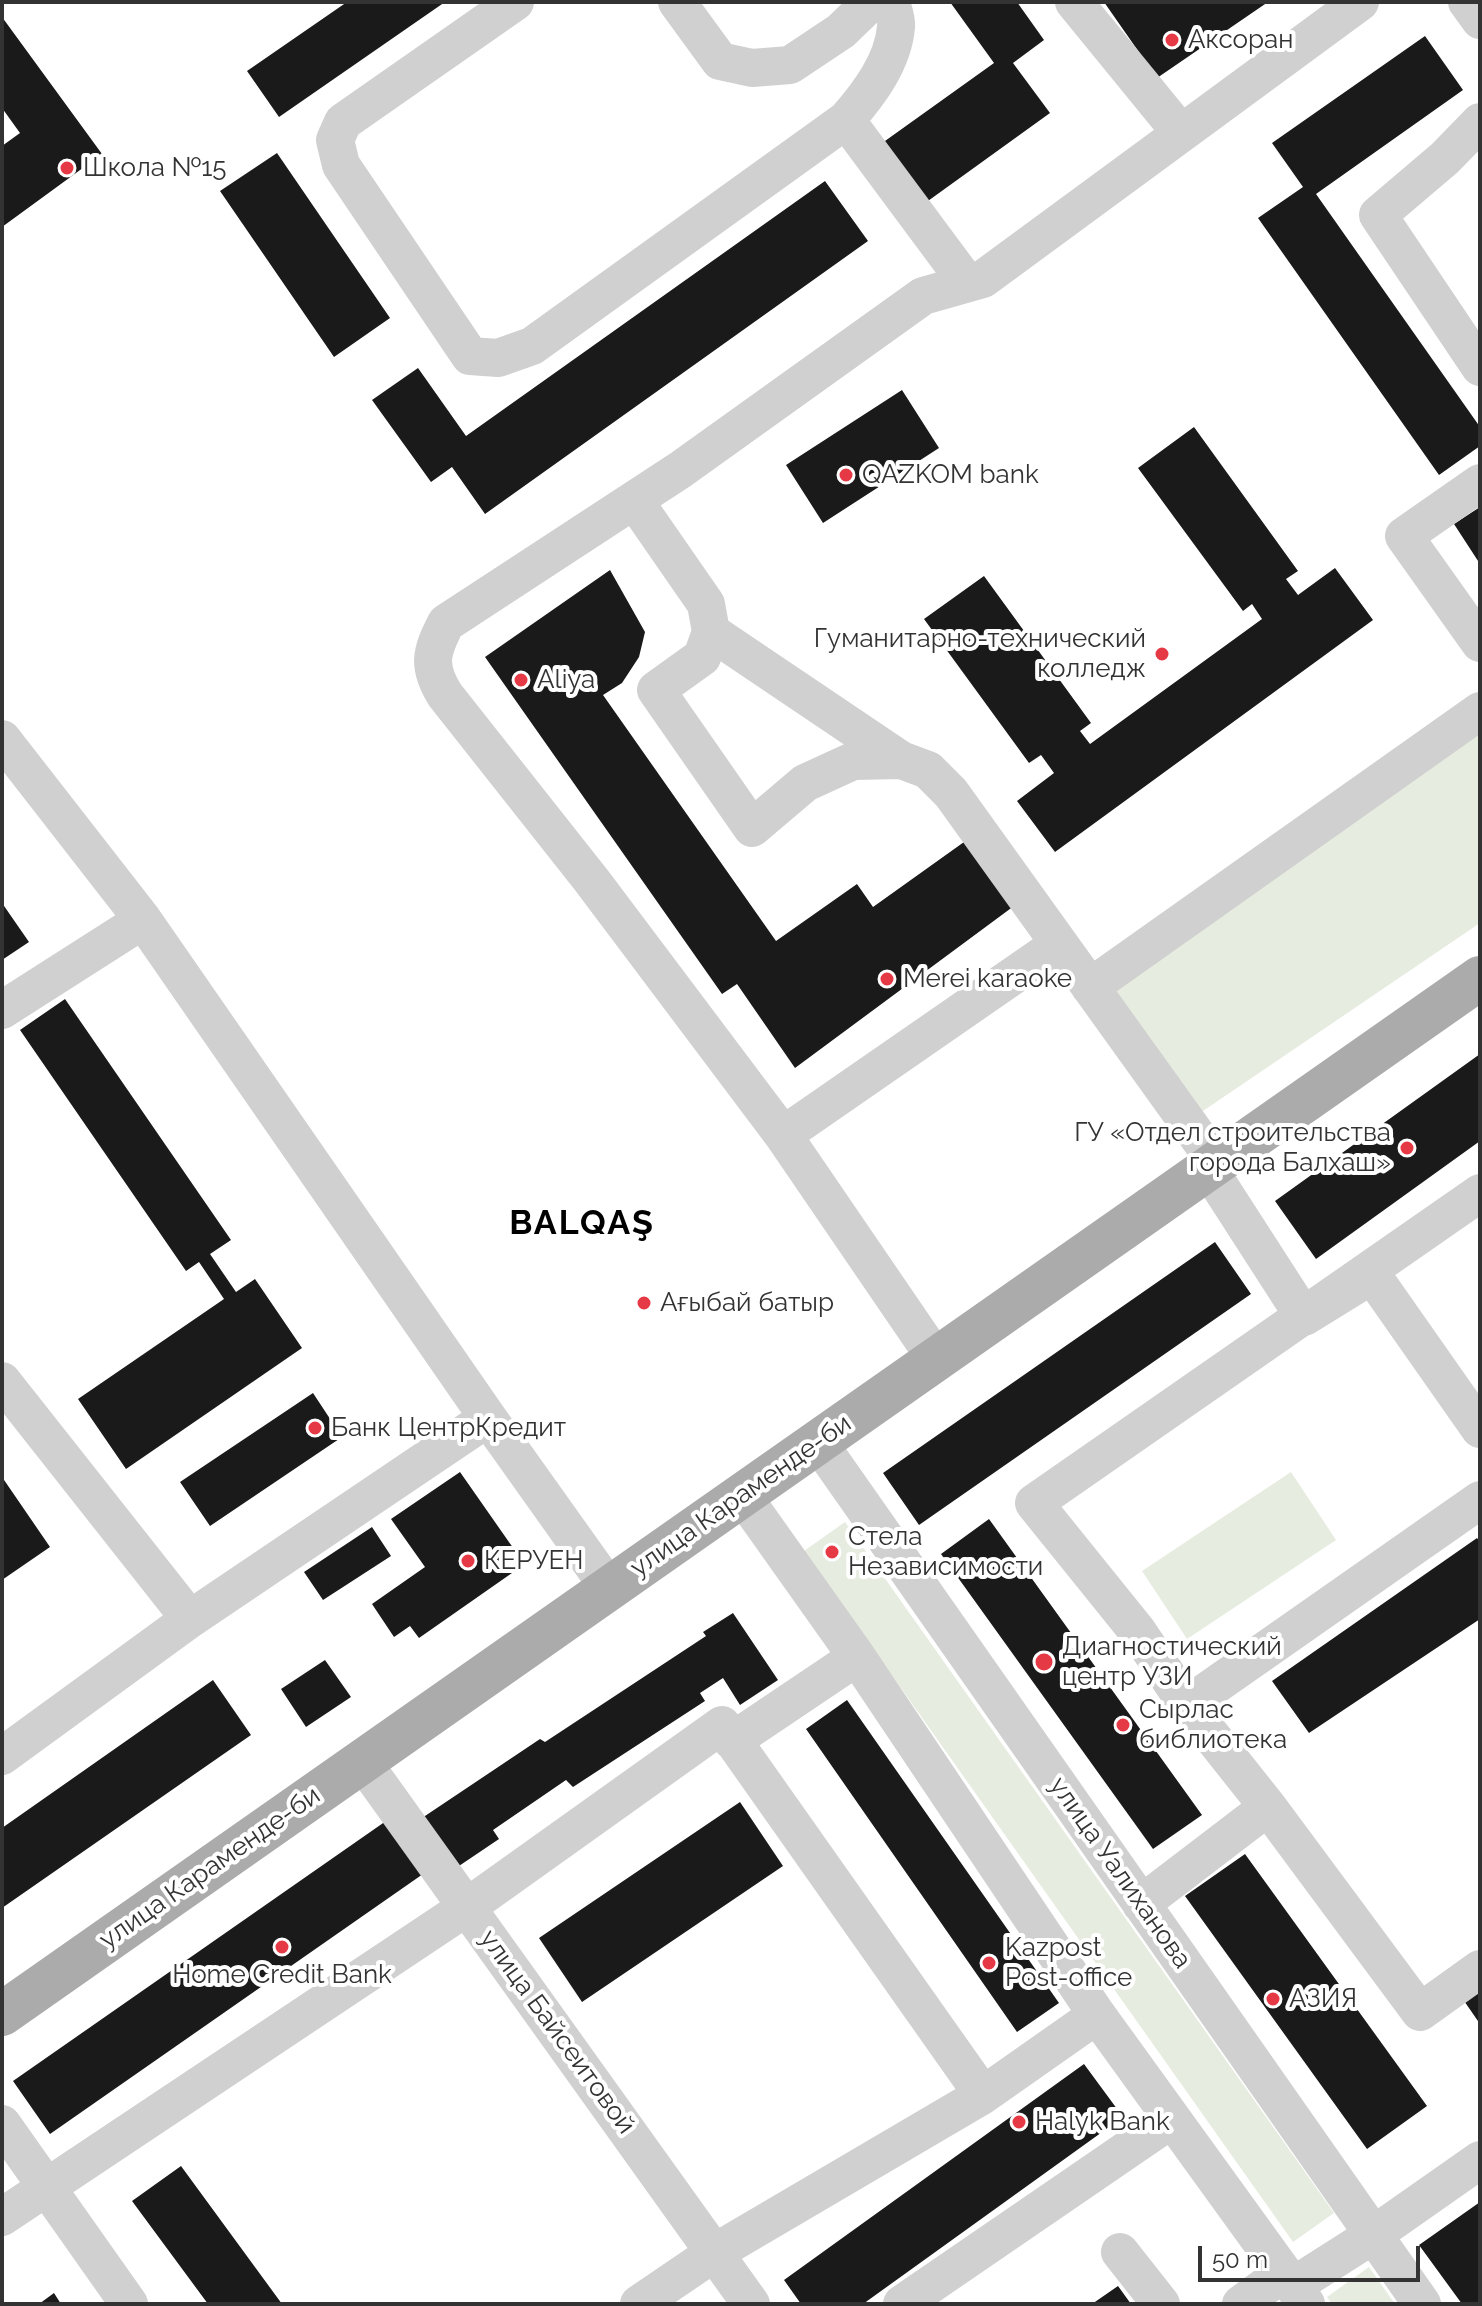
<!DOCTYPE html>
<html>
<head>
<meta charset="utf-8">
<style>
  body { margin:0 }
  #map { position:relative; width:1482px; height:2306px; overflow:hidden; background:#fff; font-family:Raleway,sans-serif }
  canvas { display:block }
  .frame { position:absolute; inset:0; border:4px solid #333; pointer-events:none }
  .scale { position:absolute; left:1198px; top:2246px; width:222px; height:36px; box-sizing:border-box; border:4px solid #333; border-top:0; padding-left:10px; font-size:24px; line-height:28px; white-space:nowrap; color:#333; -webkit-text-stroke:6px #fff; paint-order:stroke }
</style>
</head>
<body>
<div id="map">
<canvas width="1482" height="2306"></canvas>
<div class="frame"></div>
<div class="scale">50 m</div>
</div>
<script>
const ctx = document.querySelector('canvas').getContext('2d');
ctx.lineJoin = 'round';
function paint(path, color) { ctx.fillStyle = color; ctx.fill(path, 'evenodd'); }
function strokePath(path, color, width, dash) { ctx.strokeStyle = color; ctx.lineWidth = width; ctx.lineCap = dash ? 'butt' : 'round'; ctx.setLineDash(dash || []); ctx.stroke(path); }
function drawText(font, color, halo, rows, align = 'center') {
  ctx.font = font + ' Raleway,sans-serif'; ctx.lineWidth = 8; ctx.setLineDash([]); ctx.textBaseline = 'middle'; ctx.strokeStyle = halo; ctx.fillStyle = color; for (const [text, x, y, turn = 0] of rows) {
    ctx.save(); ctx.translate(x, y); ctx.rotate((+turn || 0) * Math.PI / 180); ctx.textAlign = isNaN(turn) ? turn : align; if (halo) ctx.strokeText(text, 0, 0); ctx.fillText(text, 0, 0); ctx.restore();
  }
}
paint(new Path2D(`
  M 1480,723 L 1480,923 L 1200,1113 L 1109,981 Z
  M 1291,1472 L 1336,1540 L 1187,1639 L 1142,1571 Z
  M 845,1522 L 1334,2213 L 1293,2242 L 804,1551 Z
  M 1369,2267 L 1395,2304 L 1332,2304 L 1327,2297 Z`), '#e6ecdf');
paint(new Path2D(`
  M 347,2 L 445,2 L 279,117 L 247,71 Z
  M 950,2 L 1017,2 L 1044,40 L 1013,63 L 1050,113 L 921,206 L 878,146 L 994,63 Z
  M 1104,2 L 1268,2 L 1157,78 Z
  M 2,17 L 102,154 L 2,227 L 2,146 L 20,133 L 2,108 Z
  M 1425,36 L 1463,90 L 1316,194 L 1480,427 L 1480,446 L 1439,475 L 1258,218 L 1303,187 L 1272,143 Z
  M 277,153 L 390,318 L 334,357 L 220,191 Z
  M 825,181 L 868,241 L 485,514 L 452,467 L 431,482 L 372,400 L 418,368 L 466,436 Z
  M 902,390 L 939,448 L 823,523 L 786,465 Z
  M 1194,427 L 1298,571 L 1286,579 L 1298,595 L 1335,568 L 1373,620 L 1055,852 L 1017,801 L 1054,773 L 1041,755 L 1029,763 L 924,619 L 984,576 L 1091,723 L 1080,731 L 1090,744 L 1262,619 L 1252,604 L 1243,611 L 1138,468 Z
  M 1480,507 L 1480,564 L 1454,524 Z
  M 610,570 L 645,632 L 639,657 L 622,683 L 603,695 L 776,941 L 857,884 L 873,907 L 971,837 L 1018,903 L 795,1068 L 737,984 L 722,994 L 485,657 Z
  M 2,903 L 29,942 L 2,960 Z
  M 65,999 L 231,1240 L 210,1254 L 236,1292 L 255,1279 L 302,1348 L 126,1469 L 78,1399 L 224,1299 L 199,1262 L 186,1271 L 20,1030 Z
  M 1480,1054 L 1480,1141 L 1316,1259 L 1275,1201 Z
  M 1215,1242 L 1251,1294 L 919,1525 L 883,1473 Z
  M 313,1393 L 342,1437 L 210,1526 L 180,1482 Z
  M 460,1472 L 518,1555 L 512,1573 L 419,1638 L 410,1626 L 394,1637 L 372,1604 L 425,1567 L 391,1519 Z
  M 2,1477 L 50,1547 L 2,1580 Z
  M 989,1519 L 1202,1815 L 1153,1849 L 941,1554 Z
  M 372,1527 L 391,1556 L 323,1600 L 304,1572 Z
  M 1477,1538 L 1480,1542 L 1480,1619 L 1309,1733 L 1272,1681 Z
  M 733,1613 L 778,1680 L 740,1705 L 723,1678 L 700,1693 L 705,1701 L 573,1787 L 566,1780 L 493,1830 L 499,1839 L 456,1868 L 422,1818 L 540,1739 L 545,1742 L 706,1636 L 703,1632 Z
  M 325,1660 L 351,1697 L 306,1727 L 281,1689 Z
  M 213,1680 L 251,1735 L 2,1908 L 2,1828 Z
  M 847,1700 L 1059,2003 L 1017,2032 L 806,1729 Z
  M 740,1802 L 783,1866 L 582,2002 L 539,1938 Z
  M 386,1821 L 423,1874 L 50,2134 L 13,2081 Z
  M 1245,1854 L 1427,2106 L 1367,2149 L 1185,1896 Z
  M 1480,1981 L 1480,2024 L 1460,1995 Z
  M 1084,2064 L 1123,2117 L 863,2304 L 801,2304 L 784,2280 Z
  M 181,2166 L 282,2304 L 208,2304 L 132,2201 Z
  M 1480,2202 L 1480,2304 L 1462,2304 L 1419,2245 Z
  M 1118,2286 L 1131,2304 L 1092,2304 Z
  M 54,2293 L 61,2304 L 39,2304 Z`), '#1a1a1a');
strokePath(new Path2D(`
  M 515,2 L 343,122 L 335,140 L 341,165 L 470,356 L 498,358 L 532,346 L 846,120 L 967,283
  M 677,2 L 720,61 L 752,68 L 790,65 L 841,31 L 871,2
  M 1074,2 L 1181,133
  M 1467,2 L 1480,20
  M 846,120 C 869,94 893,62 896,27 C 897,19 893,10 891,2
  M 1480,122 L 1445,158 L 1378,215 L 1480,367
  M 1480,483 L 1404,536 L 1480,643
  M 634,500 L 706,604 L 711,632 L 702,657 L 656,690 L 752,828 L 805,783 L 853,761 L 901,760 L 928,770 L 951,793 L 1216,1162
  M 711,632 L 901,760
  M 2,739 L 143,920 L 488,1418 L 609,1588
  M 1090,987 L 1480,711
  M 2,1010 L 143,920
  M 783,1135 L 1059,944
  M 1208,1168 L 1304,1317 L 1372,1275 L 1480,1429
  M 1480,1193 L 1034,1503 L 1138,1632 L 1187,1705 L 1268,1807 L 1420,2012 L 1480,1969
  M 936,1359 L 783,1135 L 592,881 L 445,695 C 427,666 431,652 446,623 L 680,470 L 923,296 L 983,279 L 1360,2
  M 2,1381 L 190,1619
  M 818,1442 L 1422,2304
  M 742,1495 L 857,1657 L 1097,2015 L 1306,2304
  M 1187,1705 L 1480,1500
  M 732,1741 L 857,1657
  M 2,1756 L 190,1619 L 488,1418
  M 362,1761 L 751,2304
  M 1141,1904 L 1268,1807
  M 983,2095 L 1097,2015
  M 2,2124 L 129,2304
  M 2,2217 L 467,1907 L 722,1725 L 983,2095 L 714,2253 L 639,2304
  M 1120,2252 L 1161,2304
  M 1293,2286 L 1373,2235 L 1480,2160
  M 902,2304 L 1172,2119
  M 1241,2304 L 1282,2274`), '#d0d0d0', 38);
strokePath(new Path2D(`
  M 2,2014 L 1480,978`), '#ababab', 44);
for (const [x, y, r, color] of [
  [1172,40,8,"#e63946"],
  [67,168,8,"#e63946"],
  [846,475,8,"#e63946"],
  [1162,654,8,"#e63946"],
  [521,680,8,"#e63946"],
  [887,979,8,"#e63946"],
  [1407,1148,8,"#e63946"],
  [644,1303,8,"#e63946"],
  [315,1428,8,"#e63946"],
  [832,1552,8,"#e63946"],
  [468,1561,8,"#e63946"],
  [1044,1662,10,"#e63946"],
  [1123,1725,8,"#e63946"],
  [282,1947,8,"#e63946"],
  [989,1963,8,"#e63946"],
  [1273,1999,8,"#e63946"],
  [1019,2122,8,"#e63946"]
]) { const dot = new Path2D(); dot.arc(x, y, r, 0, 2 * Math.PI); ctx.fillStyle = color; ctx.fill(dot); strokePath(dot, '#fff', 3); }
drawText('26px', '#333', '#fff', [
  ["Аксоран",1188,40],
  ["Школа №15",83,168],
  ["QAZKOM bank",862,475],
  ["Гуманитарно-технический",1146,639,"right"],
  ["колледж",1146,669,"right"],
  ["Aliya",537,680],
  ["Merei karaoke",903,979],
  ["ГУ «Отдел строительства",1391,1133,"right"],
  ["города Балхаш»",1391,1163,"right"],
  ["Ағыбай батыр",660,1303],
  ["Банк ЦентрКредит",331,1428],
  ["Стела",848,1537],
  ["Независимости",848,1567],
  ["КЕРУЕН",484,1561],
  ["Диагностический",1062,1647],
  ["центр УЗИ",1062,1677],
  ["Сырлас",1139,1710],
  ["библиотека",1139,1740],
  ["Kazpost",1005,1948],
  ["Post-office",1005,1978],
  ["Home Credit Bank",282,1975,"center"],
  ["АЗИЯ",1289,1999],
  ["Halyk Bank",1035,2122]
], 'left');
drawText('26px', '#333', '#fff', [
  ["улица Караменде-би",741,1496,-35],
  ["улица Караменде-би",210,1868,-35],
  ["улица Уалиханова",1120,1873,55],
  ["улица Байсеитовой",557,2032,54]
]);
ctx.letterSpacing = '2px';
drawText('bold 34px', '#000', '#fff', [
  ["BALQAŞ",582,1224]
]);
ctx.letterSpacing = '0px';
</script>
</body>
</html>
